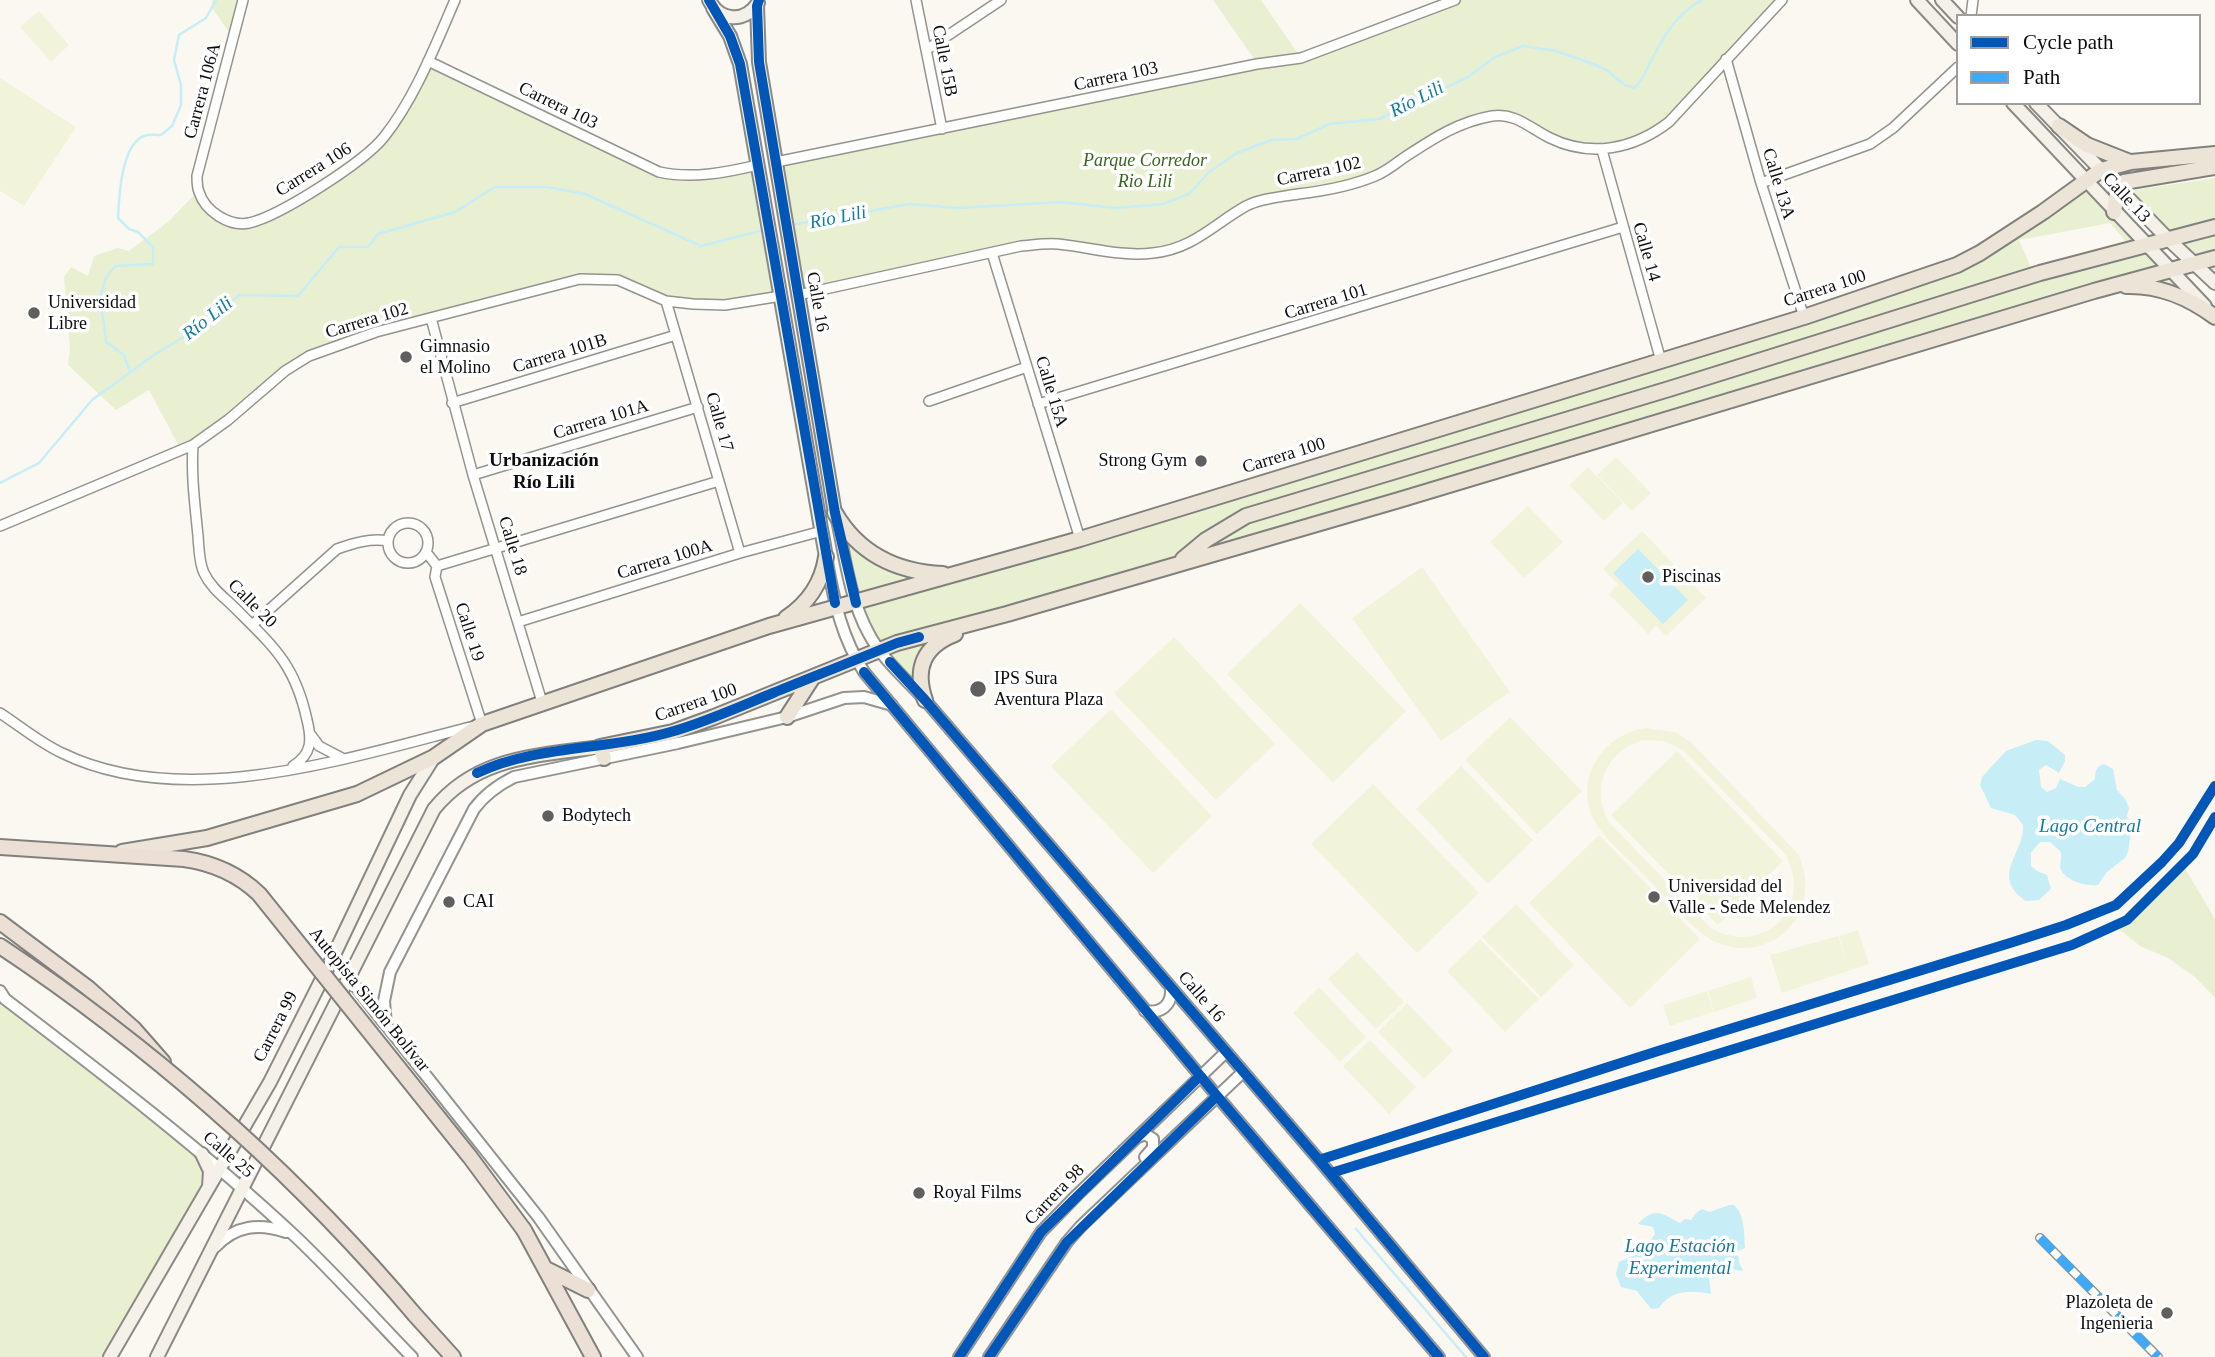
<!DOCTYPE html>
<html>
<head>
<meta charset="utf-8">
<style>
  body { margin:0 }
  #map { position:relative; width:2215px; height:1357px; overflow:hidden; background:#fbf8f1; font-family:"Times New Roman",serif }
  canvas { display:block }
  .legend { position:absolute; left:1956px; top:14px; width:245px; height:91px; box-sizing:border-box; background:#fff; border:2px solid #9e9e9e; margin:0; padding:9px 12px; list-style:none; font-size:21px; color:#0d0d0d }
  .legend li { display:flex; align-items:center; gap:14px; height:35px }
  .legend b { width:35px; border:2px solid #9e9e9e }
</style>
</head>
<body>
<div id="map">
<canvas width="2215" height="1357"></canvas>
<ul class="legend">
<li><b style="height:9px;background:#0057b8"></b>Cycle path</li>
<li><b style="height:9px;background:#3fa9f5"></b>Path</li>
</ul>
</div>
<script>
const ctx = document.querySelector('canvas').getContext('2d');
ctx.lineJoin = 'round';
function paint(path, color) { ctx.fillStyle = color; ctx.fill(path, 'evenodd'); }
function strokePath(path, color, width, dash) { ctx.strokeStyle = color; ctx.lineWidth = width; ctx.lineCap = dash ? 'butt' : 'round'; ctx.setLineDash(dash || []); ctx.stroke(path); }
function drawText(font, color, halo, rows, align = 'center') {
  ctx.font = font + ' "Times New Roman",serif'; ctx.lineWidth = 7; ctx.setLineDash([]); ctx.textBaseline = 'middle'; ctx.strokeStyle = halo; ctx.fillStyle = color; for (const [text, x, y, turn = 0] of rows) {
    ctx.save(); ctx.translate(x, y); ctx.rotate((+turn || 0) * Math.PI / 180); ctx.textAlign = isNaN(turn) ? turn : align; if (halo) ctx.strokeText(text, 0, 0); ctx.fillText(text, 0, 0); ctx.restore();
  }
}
paint(new Path2D(`
  M 212,0 L 243,0 L 233,38 L 212,8 Z
  M 1213,0 L 1261,0 L 1301,58 L 1455,0 L 1782,0 L 1669,122 L 1632,143 L 1579,148 L 1515,118 L 1473,120 L 1379,175 L 1248,205 L 1204,236 L 1154,253 L 1056,244 L 1021,246 L 798,295 L 776,162 L 1257,63 Z
  M 428,61 L 659,172 L 681,176 L 758,165 L 781,296 L 692,304 L 600,278 L 376,332 L 309,356 L 228,420 L 181,450 L 149,390 L 116,410 L 68,365 L 70,349 L 64,277 L 71,267 L 88,276 L 94,256 L 118,248 L 129,251 L 168,222 L 198,191 L 204,201 L 228,221 L 251,222 L 344,172 L 383,138 Z
  M 2215,178 L 2215,283 L 2122,192 Z
  M 2085,180 L 2215,316 L 2183,297 L 2117,286 L 949,637 L 930,649 L 925,700 L 864,626 L 842,524 L 883,560 L 958,575 L 1957,265 ZM 2110,223 L 2127,243 L 2032,270 L 2019,240 Z
  M 2183,865 L 2215,919 L 2215,998 L 2195,977 L 2168,958 L 2140,946 L 2115,926 L 2127,920 Z
  M 0,996 L 220,1170 L 110,1357 L 0,1357 Z`), '#e8f0d1');
paint(new Path2D(`
  M 39,11 L 69,45 L 51,62 L 20,27 Z
  M 0,78 L 76,127 L 24,206 L 0,191 Z
  M 1616,457 L 1651,493 L 1632,511 L 1597,475 Z
  M 1588,467 L 1623,503 L 1604,521 L 1569,485 Z
  M 1528,506 L 1563,542 L 1524,578 L 1490,542 Z
  M 1642,531 L 1706,598 L 1666,636 L 1656,626 L 1648,634 L 1609,594 L 1618,584 L 1603,569 Z
  M 1422,567 L 1510,692 L 1441,741 L 1352,618 Z
  M 1300,603 L 1406,711 L 1333,783 L 1227,674 Z
  M 1174,637 L 1275,744 L 1216,800 L 1114,693 Z
  M 1111,709 L 1212,816 L 1153,873 L 1051,766 Z
  M 1510,717 L 1582,791 L 1537,834 L 1465,760 Z
  M 1646,728 L 1675,732 L 1691,742 L 1798,854 C 1826,913 1770,969 1711,940 C 1685,923 1663,894 1641,872 C 1626,856 1604,840 1594,820 C 1573,779 1603,734 1646,728 ZM 1643,740 L 1664,741 L 1683,750 L 1785,854 C 1815,907 1764,958 1711,928 L 1609,822 C 1590,788 1605,752 1643,740 Z
  M 1677,751 L 1783,861 L 1718,925 L 1611,815 Z
  M 1461,766 L 1533,840 L 1488,884 L 1416,809 Z
  M 1373,784 L 1479,893 L 1417,953 L 1311,844 Z
  M 1599,835 L 1700,939 L 1630,1008 L 1529,903 Z
  M 1516,904 L 1574,965 L 1541,997 L 1482,937 Z
  M 1858,930 L 1869,964 L 1782,993 L 1770,955 L 1838,936 L 1847,963 L 1839,936 Z
  M 1480,939 L 1539,999 L 1505,1032 L 1447,971 Z
  M 1357,952 L 1404,1002 L 1376,1029 L 1328,979 Z
  M 1751,977 L 1757,998 L 1714,1012 L 1708,991 Z
  M 1319,987 L 1366,1037 L 1340,1062 L 1293,1013 Z
  M 1707,991 L 1713,1012 L 1670,1026 L 1663,1005 Z
  M 1407,1003 L 1453,1051 L 1424,1079 L 1378,1032 Z
  M 1370,1040 L 1416,1087 L 1389,1114 L 1343,1066 Z`), '#f1f4da');
paint(new Path2D(`
  M 1638,549 L 1688,600 L 1663,624 L 1613,573 Z
  M 2036,740 L 2048,741 L 2065,755 L 2065,761 L 2059,773 L 2046,765 L 2039,770 L 2041,787 L 2047,792 L 2056,788 L 2060,779 L 2078,787 L 2085,787 L 2095,779 C 2095,772 2096,766 2104,764 L 2113,769 L 2117,790 L 2125,799 L 2129,808 L 2127,816 L 2131,832 L 2128,852 L 2125,858 L 2107,872 L 2098,885 C 2088,887 2066,881 2061,870 C 2059,864 2062,858 2061,852 L 2050,842 L 2040,842 L 2031,853 L 2031,866 L 2037,871 L 2047,875 L 2051,889 L 2039,900 L 2026,901 C 1989,876 2025,853 2023,825 L 2015,815 L 1991,808 L 1980,785 L 1982,777 L 2006,751 Z
  M 1729,1205 L 1734,1205 C 1745,1215 1744,1234 1745,1248 L 1734,1253 L 1739,1257 L 1739,1263 L 1743,1270 L 1742,1271 C 1725,1269 1723,1263 1709,1278 L 1711,1294 C 1690,1290 1671,1290 1659,1308 L 1651,1309 L 1637,1291 L 1621,1287 L 1616,1274 L 1619,1262 L 1634,1255 L 1646,1246 L 1655,1234 L 1653,1227 L 1638,1224 C 1656,1205 1663,1215 1680,1223 L 1685,1219 L 1691,1220 L 1696,1213 L 1702,1209 L 1710,1212 Z`), '#c7edf6');
strokePath(new Path2D(`
  M 791,225 L 909,204 L 958,208 L 1060,202 L 1116,208 L 1163,204 L 1189,194 L 1209,172 L 1237,153 L 1271,140 L 1297,139 L 1329,124 L 1379,119 L 1468,77 L 1495,57 L 1523,46 L 1556,51 L 1585,61 L 1605,69 L 1625,85 L 1634,88 C 1643,81 1644,74 1649,65 C 1662,39 1676,13 1702,0
  M 130,372 L 124,355 L 106,342 C 104,311 92,291 115,266 L 153,264 L 153,247 L 138,232 L 129,229 L 118,218 C 119,197 121,145 144,136 C 149,134 156,135 161,135 L 172,126 L 181,105 L 181,85 L 174,60 L 179,35 L 206,18 L 216,0
  M 0,483 L 39,463 L 92,400 L 154,355 L 205,324 L 239,295 L 298,296 L 339,247 L 368,247 L 378,234 L 455,212 L 495,187 L 547,187 L 585,194 L 701,246 L 764,230
  M 1356,1229 L 1466,1357`), '#c7edf6', 2.5);
const pedestrian = new Path2D(`
  M 2040,1238 L 2158,1357`);
const minor = new Path2D(`
  M 243,0 L 197,176 C 197,181 197,187 199,192 C 205,211 229,227 249,223 C 280,216 364,162 384,137 C 415,98 435,46 455,0
  M 916,0 L 942,129
  M 1971,16 L 1973,0
  M 926,50 L 1001,0
  M 1726,59 L 1761,183 L 1804,317
  M 428,61 L 659,172 C 692,179 724,173 758,165
  M 1602,150 L 1661,361
  M 776,162 L 1257,64 L 1301,58 L 1455,0
  M 1761,183 L 1870,144 L 1893,128 L 1958,67
  M 992,253 L 1080,539
  M 798,295 L 1021,246 C 1033,245 1046,243 1058,244 C 1089,247 1121,257 1153,253 C 1193,249 1214,224 1246,206 C 1262,198 1281,197 1298,194 C 1324,191 1351,186 1375,176 C 1385,172 1394,165 1402,159 C 1431,140 1457,122 1492,116 C 1515,112 1531,129 1550,138 C 1591,158 1634,149 1669,122 L 1782,0
  M 666,301 L 740,553
  M 431,318 L 473,475 L 542,702
  M 929,401 L 1027,367
  M 452,403 L 676,335
  M 1038,404 L 1623,227
  M 193,445 C 191,476 195,505 198,536 C 199,548 199,563 204,573 C 211,588 225,598 236,609 C 275,648 295,665 307,720 C 312,740 312,754 293,766
  M 473,475 L 698,407
  M388 543a20 20 0 1 1 40 0a20 20 0 1 1-40 0Z
  M 0,526 L 193,445 L 228,420 L 285,371 L 309,356 L 376,332 L 580,279 L 618,280 L 666,301 L 693,304 L 725,305 L 781,296
  M 437,566 L 719,481
  M 518,622 L 740,553 L 822,531
  M 252,625 L 337,549 C 354,543 370,538 388,541
  M 0,713 C 20,726 40,743 62,753 C 187,814 356,755 482,724 L 435,577 L 437,566 L 426,552
  M 311,735 L 319,746 L 342,758`);
const tertiary = new Path2D(`
  M 837,520 C 845,557 850,600 869,634 C 882,659 906,679 925,700 L 1319,1160 L 1484,1357
  M 827,562 C 834,601 842,638 864,672 L 1217,1096 L 1439,1357
  M 350,979 L 384,1023
  M 0,991 L 5,999 C 105,1075 205,1152 297,1238 C 337,1276 374,1318 412,1357
  M 1145,1011 C 1161,1014 1172,1005 1171,989
  M 1138,1137 L 1145,1134 L 1153,1139 L 1153,1148 L 1145,1157
  M 215,1247 C 236,1225 259,1223 286,1232
  M 637,1357 L 539,1218 L 386,1025 L 384,1001 L 390,972 L 474,809 C 485,794 498,785 514,777 L 678,743 L 787,717 L 844,698 L 864,697 L 892,705
  M 959,1357 L 1041,1232 L 1077,1195 L 1226,1052
  M 989,1357 L 1067,1242 L 1081,1226 L 1243,1072`);
const secondary = new Path2D(`
  M 709,0 C 720,22 745,23 758,3
  M 1917,0 L 1958,44
  M 1942,0 L 1958,17
  M 757,6 L 759,62 L 835,513
  M 713,8 L 730,36 L 740,64 L 826,557
  M 2013,103 L 2205,306
  M 2036,103 L 2168,239 L 2215,283
  M 202,1154 L 210,1171 L 209,1187
  M 110,1357 L 270,1082 L 331,961 L 410,795 L 434,757
  M 157,1357 L 434,809 C 477,756 537,756 600,747`);
const primary = new Path2D(`
  M 2059,126 L 2087,145 L 2130,162
  M 2114,212 L 2118,187 L 2124,182 L 2215,167
  M 2126,286 C 2160,285 2188,297 2215,317
  M 835,513 C 859,554 896,572 943,574
  M 1183,559 L 1206,540 L 1246,516 L 1669,389 L 2040,273 L 2215,227
  M 786,618 C 807,604 822,583 826,557
  M 925,700 C 914,668 924,646 955,634
  M 787,717 L 813,677
  M 604,758 L 600,747 L 673,732 L 714,717 L 897,643 L 1007,614 L 1399,500 L 2094,291 L 2215,258
  M 122,852 L 207,838 L 357,794 L 434,757 L 482,724 L 769,626 L 1080,539 L 1804,317 L 1957,265 L 1980,253 L 2043,212 L 2101,170 L 2131,162 L 2215,154`);
const trunk = new Path2D(`
  M 0,847 L 184,859
  M 0,922 L 88,988 L 134,1029 L 163,1062
  M 0,946 L 28,965
  M 524,1230 L 593,1357
  M 548,1270 L 588,1290
  M 415,1315 L 453,1357`);
strokePath(pedestrian, '#949390', 10);
strokePath(minor, '#949390', 12);
strokePath(tertiary, '#949390', 14);
strokePath(secondary, '#8b8986', 16);
strokePath(primary, '#81807d', 18);
strokePath(trunk, '#81807d', 18);
strokePath(pedestrian, '#fefefd', 7);
strokePath(minor, '#fefefd', 9);
strokePath(tertiary, '#fefefd', 10);
strokePath(secondary, '#f5f1e8', 12);
strokePath(primary, '#ede4d8', 14);
strokePath(trunk, '#ece0d6', 14);
const trunkBridge = new Path2D(`
  M 184,859 C 213,863 237,873 259,894 L 470,1157 L 524,1230
  M 28,965 C 171,1064 302,1181 415,1315`);
strokePath(trunkBridge, '#81807d', 18, []);
strokePath(trunkBridge, '#ece0d6', 14);
strokePath(new Path2D(`
  M 2040,1238 L 2158,1357`), '#3fa9f5', 9, [18, 9]);
strokePath(new Path2D(`
  M 709,0 L 730,36 L 740,64 L 835,603
  M 759,0 L 757,6 L 759,62 L 835,513 L 856,603
  M 890,662 L 925,700 L 1319,1160 L 1484,1357
  M 864,672 L 1217,1096 L 1439,1357
  M 477,773 C 535,745 611,750 674,731 C 708,721 741,706 773,693 C 815,676 856,660 897,643 L 919,637
  M 1319,1160 L 1658,1051 L 2010,943 L 2066,925 L 2116,905 L 2162,862 L 2179,843 L 2215,786
  M 1331,1173 L 2072,945 L 2127,920 L 2193,854 L 2215,817
  M 959,1357 L 1041,1232 L 1200,1076
  M 989,1357 L 1067,1242 L 1217,1096`), '#0057b8', 10);
for (const [x, y, r, color] of [
  [34,313,7,"#605f5d"],
  [406,357,7,"#605f5d"],
  [1201,461,7,"#605f5d"],
  [1648,577,7,"#605f5d"],
  [978,689,9,"#605f5d"],
  [548,816,7,"#605f5d"],
  [1654,897,7,"#605f5d"],
  [449,902,7,"#605f5d"],
  [919,1193,7,"#605f5d"],
  [2167,1313,7,"#605f5d"]
]) { const dot = new Path2D(); dot.arc(x, y, r, 0, 2 * Math.PI); ctx.fillStyle = color; ctx.fill(dot); strokePath(dot, '#fff', 2.5); }
drawText('18px', '#0d0d0d', '#fff', [
  ["Calle 15B",944,61,79],
  ["Carrera 103",1116,77,-12],
  ["Carrera 106A",203,91,-75],
  ["Carrera 103",558,106,26],
  ["Carrera 106",314,170,-32],
  ["Carrera 102",1319,172,-12],
  ["Calle 13A",1778,184,73],
  ["Calle 13",2126,198,47],
  ["Calle 14",1646,252,74],
  ["Carrera 100",1825,289,-18],
  ["Calle 16",817,302,80],
  ["Carrera 101",1326,302,-17],
  ["Carrera 102",367,321,-17],
  ["Carrera 101B",560,354,-17],
  ["Calle 15A",1051,392,73],
  ["Carrera 101A",601,420,-17],
  ["Calle 17",719,422,74],
  ["Carrera 100",1284,456,-17],
  ["Calle 18",512,546,73],
  ["Carrera 100A",665,560,-17],
  ["Calle 20",252,604,45],
  ["Calle 19",469,632,72],
  ["Carrera 100",696,703,-19],
  ["Calle 16",1201,997,49],
  ["Autopista Simón Bolívar",369,1000,51],
  ["Carrera 99",276,1027,-63],
  ["Calle 25",228,1155,41],
  ["Carrera 98",1055,1195,-46]
]);
drawText('italic 18px', '#37661c', '#fff', [
  ["Parque Corredor",1145,161],
  ["Rio Lili",1145,182]
]);
drawText('18px', '#0d0d0d', '#fff', [
  ["Universidad",48,303],
  ["Libre",48,324],
  ["Gimnasio",420,347],
  ["el Molino",420,368],
  ["Strong Gym",1187,461,"right"],
  ["Piscinas",1662,577],
  ["IPS Sura",994,679],
  ["Aventura Plaza",994,700],
  ["Bodytech",562,816],
  ["Universidad del",1668,887],
  ["Valle - Sede Melendez",1668,908],
  ["CAI",463,902],
  ["Royal Films",933,1193],
  ["Plazoleta de",2153,1303,"right"],
  ["Ingenieria",2153,1324,"right"]
], 'left');
drawText('italic 19px', '#137aa2', '#fff', [
  ["Río Lili",1417,100,-27],
  ["Río Lili",838,218,-11],
  ["Río Lili",208,319,-38],
  ["Lago Central",2090,827],
  ["Lago Estación",1680,1247],
  ["Experimental",1680,1269]
]);
drawText('bold 19px', '#0d0d0d', '#fff', [
  ["Urbanización",544,461],
  ["Río Lili",544,483]
]);
</script>
</body>
</html>
